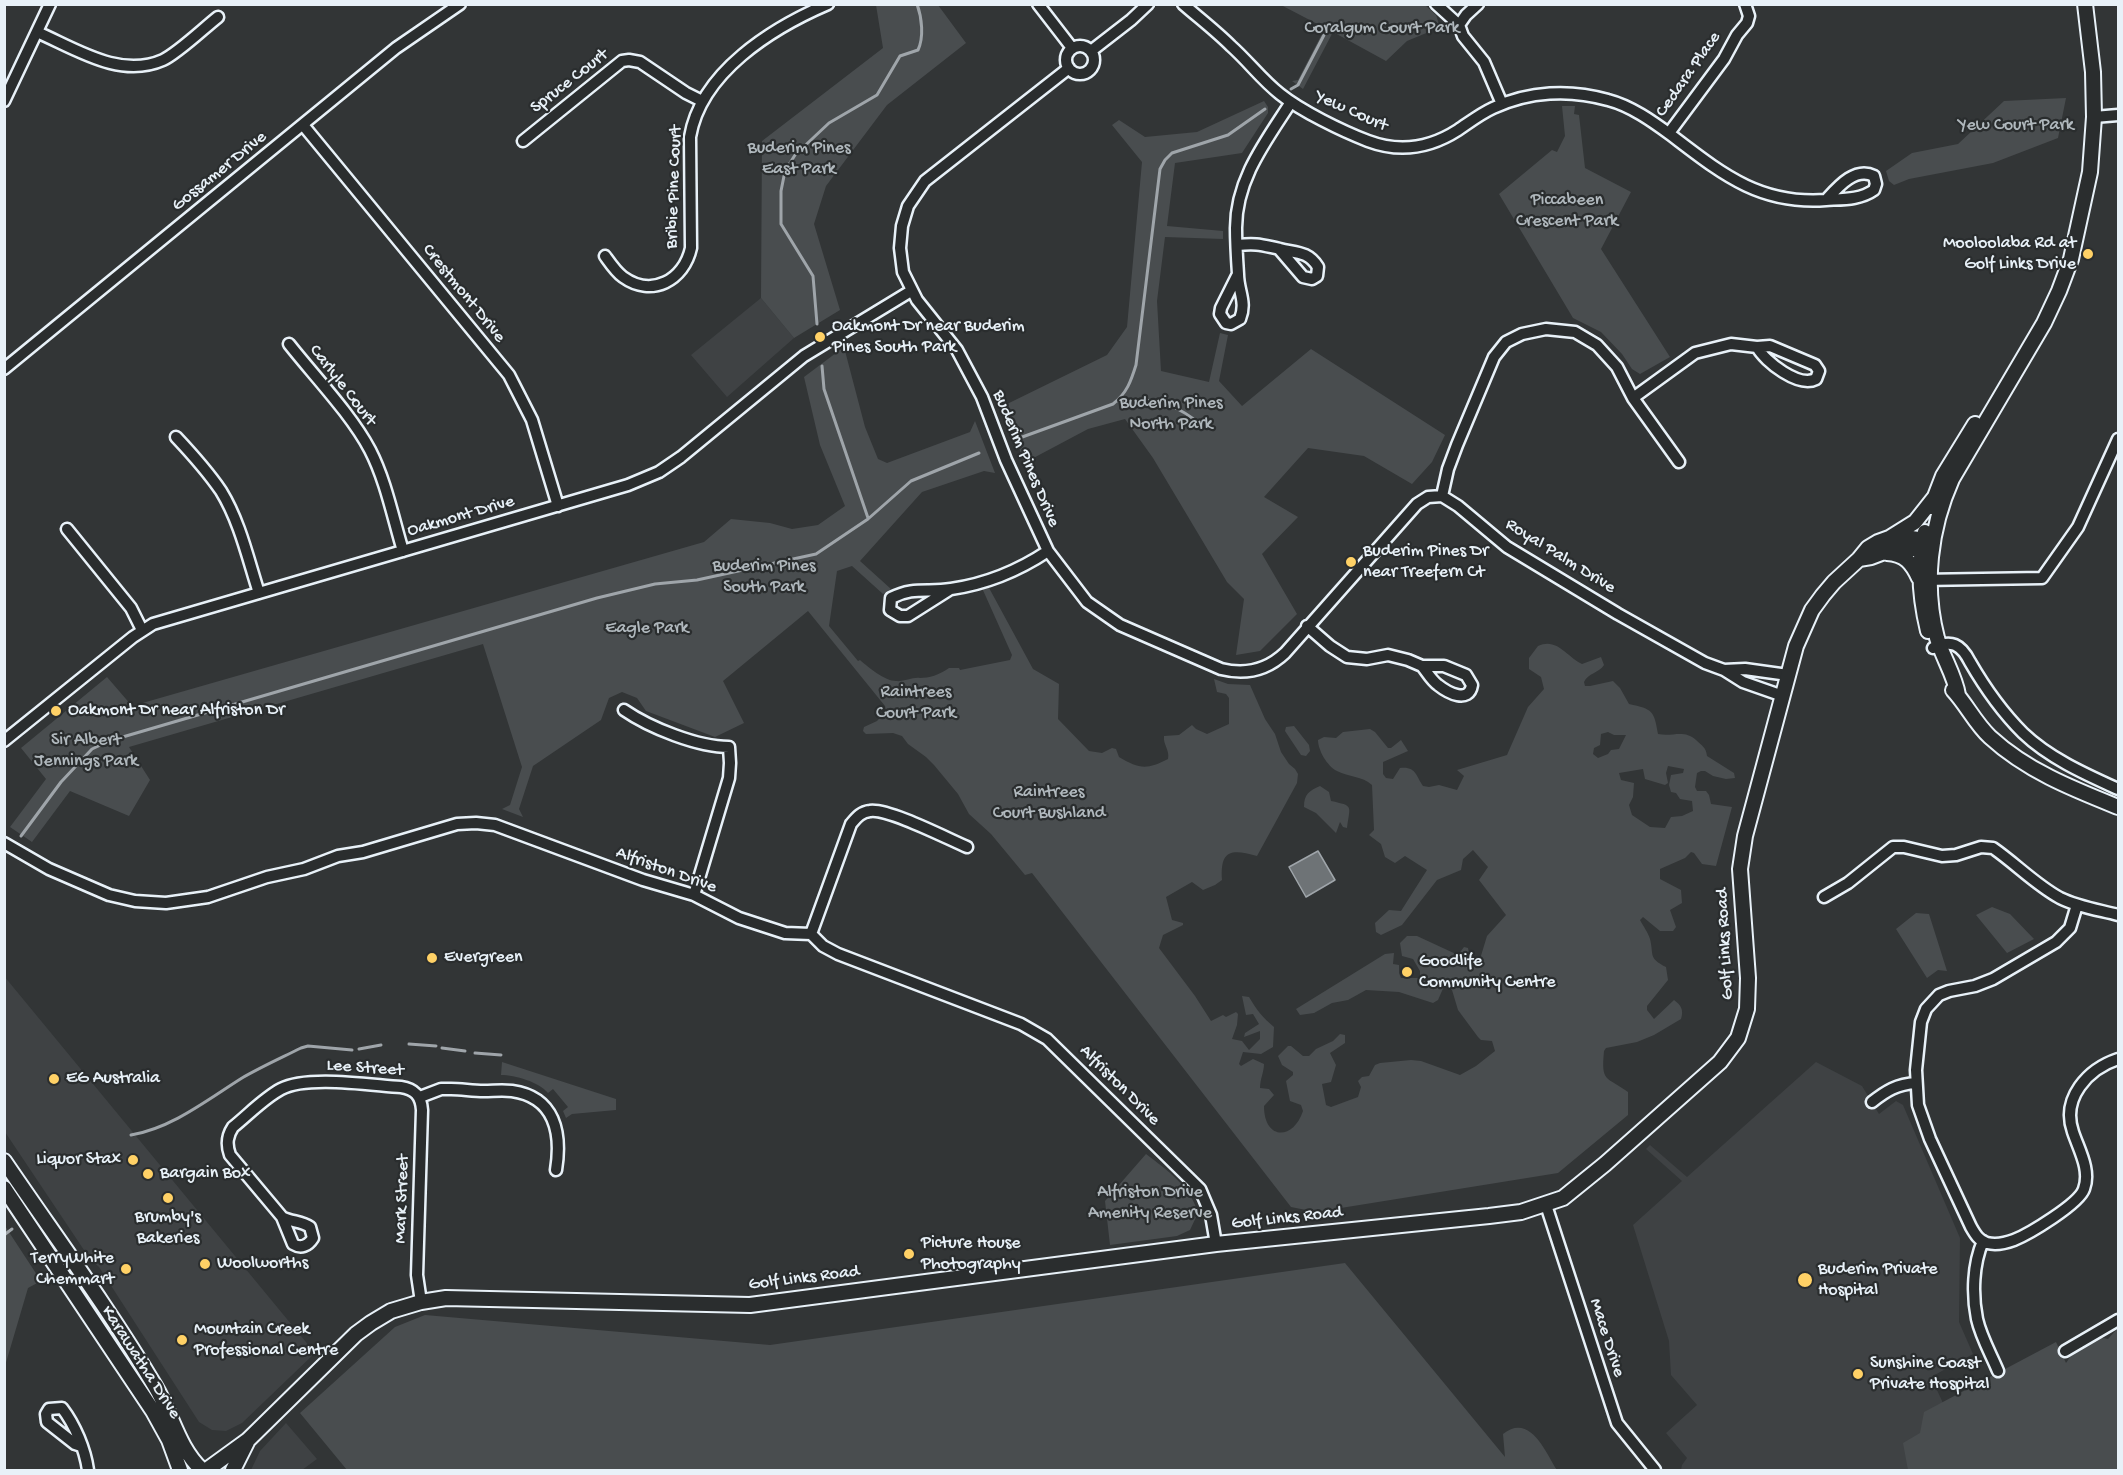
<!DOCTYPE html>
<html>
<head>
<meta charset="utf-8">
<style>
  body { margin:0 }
  #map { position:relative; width:2123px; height:1475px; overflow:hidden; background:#323536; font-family:"Gochi Hand",sans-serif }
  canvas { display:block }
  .frame { position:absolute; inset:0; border:6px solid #e8f1f8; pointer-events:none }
</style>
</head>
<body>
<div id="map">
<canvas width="2123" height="1475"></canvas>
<div class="frame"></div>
</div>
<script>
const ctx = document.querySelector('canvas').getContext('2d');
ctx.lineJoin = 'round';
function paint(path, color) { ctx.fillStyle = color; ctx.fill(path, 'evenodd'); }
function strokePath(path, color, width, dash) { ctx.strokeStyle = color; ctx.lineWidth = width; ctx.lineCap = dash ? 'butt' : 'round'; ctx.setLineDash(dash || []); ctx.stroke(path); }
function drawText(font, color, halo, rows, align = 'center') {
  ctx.font = font + ' "Gochi Hand",sans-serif'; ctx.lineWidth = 4.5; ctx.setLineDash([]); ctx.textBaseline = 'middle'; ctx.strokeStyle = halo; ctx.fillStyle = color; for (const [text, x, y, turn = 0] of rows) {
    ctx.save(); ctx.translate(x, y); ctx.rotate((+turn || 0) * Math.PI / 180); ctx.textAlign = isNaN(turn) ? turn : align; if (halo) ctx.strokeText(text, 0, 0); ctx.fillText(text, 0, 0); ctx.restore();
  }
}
paint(new Path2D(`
  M 761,298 L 794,338 L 727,397 L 691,355 Z
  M 4,976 L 315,1353 L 242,1423 L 226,1431 L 212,1430 L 199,1422 L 99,1267 L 90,1259 L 5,1132 Z
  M 1816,1062 L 1862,1086 L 1879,1114 L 1896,1101 L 1903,1105 L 1960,1238 L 1959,1322 L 1973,1354 L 1931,1377 L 1943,1403 L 1965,1470 L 1681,1470 L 1682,1465 L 1687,1458 L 1666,1433 L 1697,1405 L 1671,1375 L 1669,1341 L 1633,1225 L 1682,1181 L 1646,1149 L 1650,1145 L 1687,1177 Z
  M 286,1423 L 317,1459 L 302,1470 L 251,1470 L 260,1451 Z`), '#3f4244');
paint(new Path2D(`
  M 876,5 L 938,5 L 966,43 L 887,105 L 826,186 L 814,224 L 840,310 L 794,338 L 761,298 L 762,141 L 883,48 Z
  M 1281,5 L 1425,5 L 1436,15 L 1439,24 L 1436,29 L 1407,41 L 1386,61 L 1333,32 L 1303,89 L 1292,81 L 1298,80 L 1325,28 Z
  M 2066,98 L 2058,138 L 1993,163 L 1909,179 L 1894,185 L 1889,181 L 1886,171 L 1912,153 L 1958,144 L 2004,101 Z
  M 1264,101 L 1268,107 L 1268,113 L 1242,153 L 1175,163 L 1167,226 L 1223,231 L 1223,239 L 1165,237 L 1157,301 L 1161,371 L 1209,382 L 1220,333 L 1228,335 L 1219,381 L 1242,406 L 1311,349 L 1445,435 L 1432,462 L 1412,484 L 1364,456 L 1308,448 L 1264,497 L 1298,517 L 1262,554 L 1297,614 L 1260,651 L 1236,655 L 1244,599 L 1227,582 L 1153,458 L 1125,419 L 1088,429 L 1024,463 L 1005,405 L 1107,355 L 1127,327 L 1142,162 L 1112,125 L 1119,120 L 1145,137 L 1197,132 Z
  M 1562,106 L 1575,106 L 1574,114 L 1579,115 L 1585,168 L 1631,192 L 1601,249 L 1670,357 L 1640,374 L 1632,369 L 1622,354 L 1601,332 L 1573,318 L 1499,194 L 1552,150 L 1557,152 L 1565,136 Z
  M 844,347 L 865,427 L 878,459 L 887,463 L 970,432 L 975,421 L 995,473 L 984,471 L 922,492 L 860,561 L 891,589 L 883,594 L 852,566 L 837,571 L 829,626 L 858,661 L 860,660 C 868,667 885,681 896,681 C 904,682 912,677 920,678 C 929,678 939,675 949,668 L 959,668 L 960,670 L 1010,660 L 1012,655 L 982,588 L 988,586 L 1033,669 L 1059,684 L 1058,719 L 1089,751 L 1102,753 L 1112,748 L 1116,749 L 1119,757 C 1139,769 1147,770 1168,759 C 1170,750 1163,745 1164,736 L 1179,735 L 1192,725 L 1196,729 L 1207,734 L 1229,724 L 1229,698 L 1226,694 L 1217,692 L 1214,679 L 1228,684 L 1250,685 L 1265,719 L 1275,734 L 1281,752 L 1289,764 L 1295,769 L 1298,774 L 1297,783 L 1257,856 C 1230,848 1220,851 1222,880 L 1215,885 L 1203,890 L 1192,882 L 1166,897 L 1172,920 L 1183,923 L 1183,925 L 1163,935 L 1159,948 L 1195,996 L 1211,1021 L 1223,1015 L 1226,1017 L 1236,1012 L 1238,1014 L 1237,1025 L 1232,1039 L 1242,1041 L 1249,1050 L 1260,1039 L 1260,1031 L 1244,1037 L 1245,1033 L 1259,1024 L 1253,1014 L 1246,1015 L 1242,996 L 1249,997 C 1256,1009 1263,1018 1274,1027 L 1273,1047 L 1261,1054 L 1243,1052 L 1239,1064 L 1241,1066 L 1253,1059 L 1264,1064 C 1264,1072 1260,1079 1260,1088 L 1269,1089 L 1274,1095 L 1264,1106 C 1264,1140 1293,1141 1303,1111 L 1301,1105 L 1290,1101 L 1286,1081 L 1293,1075 L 1293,1072 L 1282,1065 L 1278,1056 L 1288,1046 L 1291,1046 L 1303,1056 L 1309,1056 L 1316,1049 L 1333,1041 L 1340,1034 L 1345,1035 L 1345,1043 L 1330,1053 L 1336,1065 L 1331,1082 L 1322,1084 L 1326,1105 L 1331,1107 L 1358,1097 L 1361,1087 L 1358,1081 L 1362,1077 L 1369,1076 L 1375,1065 L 1380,1063 L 1411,1060 L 1421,1061 L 1460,1075 L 1476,1066 L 1495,1051 L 1492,1041 L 1481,1040 L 1478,1037 L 1458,1010 L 1452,990 L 1445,984 L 1438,1000 L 1433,1003 L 1399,992 L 1366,990 L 1348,1000 L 1332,1003 L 1314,1013 L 1300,1015 L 1296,1009 L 1385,954 L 1394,953 L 1393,964 L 1399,965 L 1399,973 L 1401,978 L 1420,978 L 1420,971 L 1413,959 L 1402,956 L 1400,943 L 1407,936 L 1417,936 L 1458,955 L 1464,947 L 1468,948 L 1470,959 L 1474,962 L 1480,959 L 1487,936 L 1506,915 L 1479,880 L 1488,867 L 1473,850 L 1463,859 L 1461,870 L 1437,880 L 1402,925 L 1381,935 L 1376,932 L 1375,923 L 1389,910 L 1401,911 L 1427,870 L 1405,856 L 1395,863 L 1385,857 L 1381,844 L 1369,835 L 1374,830 L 1372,785 C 1362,776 1349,777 1337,771 C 1327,766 1318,750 1318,740 L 1324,737 L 1336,738 L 1343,732 L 1370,729 L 1375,732 L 1388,748 L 1391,748 L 1401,740 L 1408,751 L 1383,762 L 1383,774 L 1386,778 L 1393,779 L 1400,768 C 1416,766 1416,776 1423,786 L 1429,787 L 1439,785 L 1457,790 L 1464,776 L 1457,770 L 1507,755 L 1528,707 L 1544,689 L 1541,677 L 1529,669 L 1529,658 L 1538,646 C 1557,637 1567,657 1582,664 L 1601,657 L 1604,665 C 1599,673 1588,673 1584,682 L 1585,686 L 1590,686 L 1613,681 L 1620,688 L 1629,704 C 1653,709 1654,711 1658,734 C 1673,737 1684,729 1696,740 C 1702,746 1706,747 1707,756 L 1734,773 L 1735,778 L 1726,779 L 1713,776 L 1705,771 L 1701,771 L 1697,773 L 1695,787 L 1697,791 L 1706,791 L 1709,795 L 1711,804 L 1732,807 L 1716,866 L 1702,864 L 1694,853 L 1691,852 L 1685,858 L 1660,869 L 1660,879 L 1681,890 L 1682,903 L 1670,910 L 1676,927 L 1673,931 L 1660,931 L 1643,917 L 1640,920 C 1643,926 1648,932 1650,939 C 1654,955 1648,958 1666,967 L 1668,980 L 1647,1006 L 1647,1010 L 1654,1019 L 1674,1000 C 1681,1005 1684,1010 1681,1019 L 1654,1035 L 1637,1042 L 1606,1048 L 1604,1051 C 1601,1083 1606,1076 1628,1092 L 1628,1115 L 1558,1173 L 1316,1212 L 1291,1207 L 1032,873 L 1025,875 L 991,834 L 969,814 L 958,794 L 934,765 L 926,757 L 908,744 L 902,736 L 893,733 L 866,734 L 863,731 L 864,727 L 877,721 L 886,711 L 885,706 L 808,611 L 723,681 L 744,723 L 715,737 L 646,711 L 637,698 L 622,692 L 609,698 L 601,720 L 533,766 L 519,809 L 523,817 L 502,809 L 510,805 L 522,767 L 483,644 L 129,747 L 150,780 L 129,816 L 70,791 L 32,842 L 10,827 L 46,779 L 21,748 L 107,677 L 132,706 L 704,542 L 731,519 L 770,523 L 792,529 L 818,525 L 845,506 L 820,445 L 804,377 ZM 1608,732 L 1614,735 L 1626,735 L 1619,749 L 1611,750 L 1608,754 L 1598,758 L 1593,754 L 1594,748 L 1600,745 L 1601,734 ZM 1668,766 L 1684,769 L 1683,773 L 1671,775 L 1669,785 L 1671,792 L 1676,793 L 1680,799 L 1692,801 L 1693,811 L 1682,816 L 1671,817 L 1665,828 L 1650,827 L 1632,815 L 1629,805 L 1633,797 L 1634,783 L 1621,780 L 1619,773 L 1643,769 L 1645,779 L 1665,785 L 1668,783 L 1666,773 Z
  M 1294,726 L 1309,745 L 1310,751 L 1306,756 L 1301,755 L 1285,731 L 1286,727 Z
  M 1320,786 L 1329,792 L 1331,801 C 1354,806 1350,805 1347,828 L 1343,827 L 1340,822 L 1336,833 L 1316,813 L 1304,807 C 1304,794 1309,791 1320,786 Z
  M 1992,907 L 2010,914 L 2034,939 L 2007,953 L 1976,915 Z
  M 1916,913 L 1929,914 L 1947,971 L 1938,970 L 1927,978 L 1896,929 Z
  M 502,1062 L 616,1099 L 616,1110 L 572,1114 L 566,1118 L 563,1111 L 568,1107 L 553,1089 L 548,1093 C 539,1082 515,1075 501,1075 Z
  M 1146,1154 C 1167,1170 1191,1187 1198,1213 L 1190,1230 L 1177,1236 L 1110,1245 L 1105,1201 Z
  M 5,1226 L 41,1281 L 28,1288 L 5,1366 Z
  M 1345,1263 L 1505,1457 L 1503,1434 C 1530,1412 1546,1453 1557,1470 L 347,1470 L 300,1413 L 395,1327 L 425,1315 L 770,1345 Z
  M 2118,1328 L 2118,1470 L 1908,1470 L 1903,1443 L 1920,1433 L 1924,1412 L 2056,1342 L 2066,1363 C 2070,1358 2073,1349 2078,1346 C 2085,1340 2099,1336 2108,1339 Z`), '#494d4f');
const water = new Path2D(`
  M 1318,851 L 1335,880 L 1306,897 L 1289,867 Z`);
paint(water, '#6e7376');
strokePath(water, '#9fa5aa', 1.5);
strokePath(new Path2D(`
  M 1291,89 L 1298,85 L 1324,35
  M 817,324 L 813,276 L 781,224 L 781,191 L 785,171 L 795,155 L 829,123 L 877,95 L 900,56 L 918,50 C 924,37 922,18 917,4
  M 822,366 L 824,389 L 868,518
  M 1118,401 C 1151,399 1167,399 1195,420
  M 1014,440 L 1113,404 C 1127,393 1131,381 1136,365 L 1160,169 L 1165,160 L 1172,153 L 1228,135 L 1265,109
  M 21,836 L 61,782 L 92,749 L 109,741 L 597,598 L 655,584 L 697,580 L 816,554 L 868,519 L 911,481 L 979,453
  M 409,1044 L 436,1046
  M 442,1048 L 465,1051
  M 359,1049 L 381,1045
  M 475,1053 L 501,1055
  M 131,1135 C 172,1128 207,1100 242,1078 C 261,1067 281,1058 301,1048 L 308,1046 L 352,1050
  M 4,1235 L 12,1229`), '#9fa5aa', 3);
const minor = new Path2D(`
  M 1038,4 L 1072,48
  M 1183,4 C 1199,18 1216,31 1231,46 C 1248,61 1262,80 1280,94 C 1301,111 1342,131 1368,141 C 1400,153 1430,148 1458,130 C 1470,122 1480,114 1493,108 C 1529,91 1570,89 1608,100 C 1631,106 1652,121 1671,135 C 1721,173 1759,205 1826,200 C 1842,199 1860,200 1874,190 L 1876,184 L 1874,176 C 1855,166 1837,188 1826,200
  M 1436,4 L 1459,25 L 1463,36 L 1484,62 L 1502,104
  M 1459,25 L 1466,15 L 1478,4
  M 37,32 C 76,49 120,79 163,60 C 178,53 204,28 218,17
  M1066 60a14 14 0 1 1 28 0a14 14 0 1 1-28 0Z
  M 1091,51 L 1131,20 L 1148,4
  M 1069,68 L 925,181 L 908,206 L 902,226 L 900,248 L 903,272 L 917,300 L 957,350 L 982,397 L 1006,460 L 1048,551 L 1087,602 L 1120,625 L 1221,669 C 1245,675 1266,671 1285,653 L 1417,504 L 1428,497 L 1442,496 L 1458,506 L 1507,547 L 1618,614 L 1705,663 L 1724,670 L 1743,682 L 1783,696
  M 4,101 L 50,4
  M 2094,117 L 2118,115
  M 303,125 L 509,375 L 532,420 L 558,506
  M 1669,133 L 1724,59 L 1737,35 L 1747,23 L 1749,16 L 1745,4
  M 523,141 L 622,61 L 629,60 L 640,62 L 686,93 L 702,101
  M 1237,245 C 1258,243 1261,245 1280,249 C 1296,253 1308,251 1318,267 L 1317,276 L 1312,279 L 1303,277 L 1279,249
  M 605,256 C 610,263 616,272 623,277 C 652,298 684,280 691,248 L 690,137 C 701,72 772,28 828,4
  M 1237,276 L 1221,308 L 1220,314 L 1226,323 L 1231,324 L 1240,319 C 1247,302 1238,291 1238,274 C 1237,259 1236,243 1236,228 C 1236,179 1266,141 1291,102
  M 289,344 C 315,377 351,414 370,450 C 386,481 393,518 403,551
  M 4,369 L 396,48 L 460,4
  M 1633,398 L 1695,353 L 1731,344 L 1757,347 L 1770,346 L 1815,365 L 1819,371 L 1816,379 C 1799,388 1765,362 1757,347
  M 176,437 C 192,454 208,472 221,491 C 240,522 248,559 259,593
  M 1442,496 L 1448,469 L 1457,445 L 1494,357 L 1506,342 L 1522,334 L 1546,329 L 1575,332 L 1597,345 L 1617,367 L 1633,398 L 1679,462
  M 67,529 L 131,608 L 142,630
  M 1922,580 L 2042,578 L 2078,527 L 2118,439
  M 949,590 L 908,616 L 900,616 L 890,610 L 891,598 C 914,586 928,593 951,589 C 986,584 1018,571 1048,551
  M 1307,626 L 1330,646 L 1347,657 L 1367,659 L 1388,655 L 1408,660 L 1422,666 L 1444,666 L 1466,675 L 1472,685 C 1469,704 1448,693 1438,685 C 1431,680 1427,672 1422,666
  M 1933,648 C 1939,645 1948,642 1955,645 C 1962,648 1967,656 1970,662 C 1985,688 2002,712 2023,733 C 2049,758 2085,774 2118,789
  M 1724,670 L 1745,669 L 1788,675
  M 624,710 C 650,728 698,747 729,747 L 730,763 L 729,778 L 694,895
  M 4,741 L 133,637 L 153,624 L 628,485 L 659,472 L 681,457 L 804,356 L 911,291
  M 4,843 L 49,869 L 109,895 L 135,901 L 166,903 L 208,897 L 267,877 L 304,869 L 338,856 L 363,852 L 457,824 L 476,823 L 495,825 L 643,880 L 694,895 L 739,918 L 785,933 L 811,934 L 823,946 L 838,954 L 1021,1024 L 1047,1039 L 1200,1189 L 1211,1215 L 1216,1244
  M 1824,897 L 1848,883 L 1893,847 L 1904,847 L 1942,856 L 1956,855 L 1981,847 L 1993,848 C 2016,864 2036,885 2060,898 C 2078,907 2099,910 2118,915
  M 2077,905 L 2070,928 L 2056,942 L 1993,979 L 1975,986 L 1949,991 L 1939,995 L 1926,1009 L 1921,1022 L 1916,1070 L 1918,1105 L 1930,1139 L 1971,1227 C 1975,1234 1979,1241 1987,1243 C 1995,1245 2006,1243 2014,1240 C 2029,1234 2079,1204 2084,1189 C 2091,1170 2079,1150 2073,1132 C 2061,1098 2088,1069 2118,1059
  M 811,934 L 851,824 C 857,817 861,812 870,811 C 888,808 948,839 967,847
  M 420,1097 L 441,1089 L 451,1089 C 462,1089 472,1091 484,1091 C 493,1091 502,1090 512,1091 C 555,1097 562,1133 556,1170
  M 1872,1102 C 1886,1091 1897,1084 1916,1083
  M 1546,1205 L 1617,1423 L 1655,1470
  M 282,1217 L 230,1155 C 226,1144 227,1136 233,1127 C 248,1115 264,1098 281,1089 C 307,1075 370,1085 401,1087 C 415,1089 421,1096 422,1110 L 417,1275 L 421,1302
  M 282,1217 C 291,1222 302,1221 310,1227 L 313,1238 C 308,1246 301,1249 293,1244 Z
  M 1983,1241 C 1973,1264 1972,1294 1977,1319 C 1981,1337 1991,1354 1998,1371
  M 2065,1351 L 2118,1320
  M 81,1446 L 75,1444 L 47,1422 L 46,1414 L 49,1409 L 62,1408 C 75,1425 85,1449 88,1470`);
const major = new Path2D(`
  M 1931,507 L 1943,476 L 1975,424
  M 1925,532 C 1917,565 1920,598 1928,631
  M 1891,537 L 1915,522 L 1934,498
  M 1887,553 C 1905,554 1912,563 1919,578
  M 1859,559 L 1871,557 L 1892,549 L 1930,549
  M 1953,690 C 1967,705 1975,723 1990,737 C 2027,771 2073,789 2118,807
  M 1958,695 C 1955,676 1943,658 1937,638 C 1923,585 1930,528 1952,479 L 2044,323 L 2059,291 L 2071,259 L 2090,172 L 2094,117 L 2093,72 L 2085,4
  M 4,1161 C 55,1236 109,1309 155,1386 C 172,1414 178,1448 202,1470
  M 4,1188 L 153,1411 L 169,1440 L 180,1470
  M 208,1469 L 248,1440 L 356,1334 L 371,1323 L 391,1311 L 421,1302 L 446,1298 L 750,1305 L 1216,1244 L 1489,1216 L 1521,1212 L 1563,1198 L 1605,1164 L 1720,1062 L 1738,1038 L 1747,1009 L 1748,978 L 1740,869 L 1745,836 L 1796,646 L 1812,610 L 1823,595 L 1834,582 L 1859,559 L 1868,548 L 1878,542 L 1889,538 L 1911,538 L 1932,541
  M 233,1470 L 247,1442`);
strokePath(minor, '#e8f1f8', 15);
strokePath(major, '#e8f1f8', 18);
strokePath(minor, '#2a2d2e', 10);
strokePath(major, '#2a2d2e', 14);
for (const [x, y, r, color] of [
  [2088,254,6,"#ffd166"],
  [820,337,6,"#ffd166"],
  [1351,562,6,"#ffd166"],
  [56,711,6,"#ffd166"],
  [432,958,6,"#ffd166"],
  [1407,972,6,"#ffd166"],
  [54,1079,6,"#ffd166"],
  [133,1160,6,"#ffd166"],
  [148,1174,6,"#ffd166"],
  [168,1198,6,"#ffd166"],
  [909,1254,6,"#ffd166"],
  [205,1264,6,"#ffd166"],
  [126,1269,6,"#ffd166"],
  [1805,1280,8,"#ffd166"],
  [182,1340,6,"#ffd166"],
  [1858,1374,6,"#ffd166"]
]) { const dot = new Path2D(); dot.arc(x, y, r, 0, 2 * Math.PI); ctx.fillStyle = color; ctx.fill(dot); strokePath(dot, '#2a2d2e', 2); }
drawText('18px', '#b0b8bd', '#2a2d2e', [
  ["Coralgum Court Park",1382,29],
  ["Yew Court Park",2016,126],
  ["Buderim Pines",799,149],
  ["East Park",799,170],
  ["Piccabeen",1567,201],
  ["Crescent Park",1567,222],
  ["Buderim Pines",1171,404],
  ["North Park",1171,425],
  ["Buderim Pines",764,567],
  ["South Park",764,588],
  ["Eagle Park",647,629],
  ["Raintrees",916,693],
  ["Court Park",916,714],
  ["Sir Albert",86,741],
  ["Jennings Park",86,762],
  ["Raintrees",1049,793],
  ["Court Bushland",1049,814],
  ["Alfriston Drive",1150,1193],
  ["Amenity Reserve",1150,1214]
]);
drawText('18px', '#e8f1f8', '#2a2d2e', [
  ["Cedara Place",1689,75,-55],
  ["Spruce Court",570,82,-38],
  ["Yew Court",1351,112,24],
  ["Gossamer Drive",220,172,-39],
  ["Bribie Pine Court",675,187,-88],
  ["Crestmont Drive",463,294,51],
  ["Carlyle Court",342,386,52],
  ["Buderim Pines Drive",1025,459,67],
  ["Oakmont Drive",461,517,-16],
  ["Royal Palm Drive",1560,557,32],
  ["Alfriston Drive",666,871,20],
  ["Golf Links Road",1726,944,-93],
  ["Lee Street",365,1069,4],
  ["Alfriston Drive",1119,1086,45],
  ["Mark Street",403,1199,-88],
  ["Golf Links Road",1287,1219,-6],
  ["Golf Links Road",804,1279,-7],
  ["Mace Drive",1606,1338,72],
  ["Karawatha Drive",140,1363,57]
]);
drawText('18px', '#e8f1f8', '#2a2d2e', [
  ["Mooloolaba Rd at",2076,244,"right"],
  ["Golf Links Drive",2076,265,"right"],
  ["Oakmont Dr near Buderim",832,327],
  ["Pines South Park",832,348],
  ["Buderim Pines Dr",1363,552],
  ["near Treefern Ct",1363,573],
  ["Oakmont Dr near Alfriston Dr",68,711],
  ["Evergreen",444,958],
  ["Goodlife",1419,962],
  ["Community Centre",1419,983],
  ["EG Australia",66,1079],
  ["Liquor Stax",121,1160,"right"],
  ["Bargain Box",160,1174],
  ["Brumby's",168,1218,"center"],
  ["Bakeries",168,1239,"center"],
  ["Picture House",921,1244],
  ["Photography",921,1265],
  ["TerryWhite",114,1259,"right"],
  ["Chemmart",114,1280,"right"],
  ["Woolworths",217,1264],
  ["Buderim Private",1818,1270],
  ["Hospital",1818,1291],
  ["Mountain Creek",194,1330],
  ["Professional Centre",194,1351],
  ["Sunshine Coast",1870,1364],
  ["Private Hospital",1870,1385]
], 'left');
</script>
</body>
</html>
